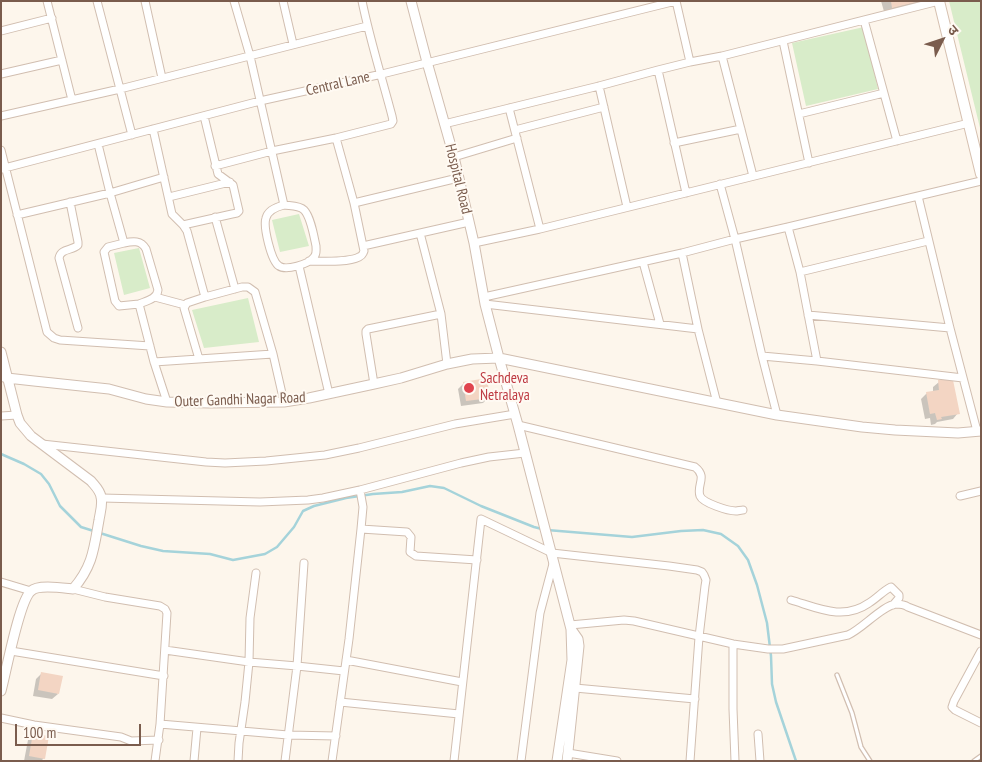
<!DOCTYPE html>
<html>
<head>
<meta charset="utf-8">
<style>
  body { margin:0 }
  #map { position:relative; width:982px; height:762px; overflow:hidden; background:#fdf6ec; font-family:"PT Sans Narrow","Noto Sans Devanagari",sans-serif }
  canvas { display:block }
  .frame { position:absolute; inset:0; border:2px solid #7a5c4d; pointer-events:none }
  .north { position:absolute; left:917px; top:15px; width:50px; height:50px; -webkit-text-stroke:4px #fffaf3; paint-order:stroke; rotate:49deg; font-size:14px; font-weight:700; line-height:20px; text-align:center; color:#7a5c4d }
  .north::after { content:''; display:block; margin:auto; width:18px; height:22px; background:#7a5c4d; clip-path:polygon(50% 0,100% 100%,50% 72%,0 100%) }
  .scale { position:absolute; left:15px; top:724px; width:126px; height:22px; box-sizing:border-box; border:2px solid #7a5c4d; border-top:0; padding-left:6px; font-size:15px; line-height:18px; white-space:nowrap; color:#7a5c4d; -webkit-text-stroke:4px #fffaf3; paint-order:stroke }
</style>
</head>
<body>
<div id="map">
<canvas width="982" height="762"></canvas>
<div class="frame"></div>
<div class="north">उ</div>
<div class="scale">100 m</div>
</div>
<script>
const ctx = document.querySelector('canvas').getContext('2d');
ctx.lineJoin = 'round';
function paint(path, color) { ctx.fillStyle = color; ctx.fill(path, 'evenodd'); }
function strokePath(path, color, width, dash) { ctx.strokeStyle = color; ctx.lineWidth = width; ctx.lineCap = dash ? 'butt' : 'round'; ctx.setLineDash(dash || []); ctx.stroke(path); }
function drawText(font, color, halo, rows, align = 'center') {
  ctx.font = font + ' "PT Sans Narrow",sans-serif'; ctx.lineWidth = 4; ctx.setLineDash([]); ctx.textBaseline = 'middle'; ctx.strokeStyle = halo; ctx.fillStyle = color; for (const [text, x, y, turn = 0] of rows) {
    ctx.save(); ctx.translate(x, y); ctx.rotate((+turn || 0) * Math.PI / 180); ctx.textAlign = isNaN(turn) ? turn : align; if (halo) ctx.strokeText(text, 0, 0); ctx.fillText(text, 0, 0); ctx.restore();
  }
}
paint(new Path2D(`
  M 949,1 L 981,1 L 981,132 Z
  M 864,27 L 878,89 L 806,106 L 792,43 Z
  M 299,214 L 309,246 L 280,252 L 272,220 Z
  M 139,248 L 150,288 L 124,295 L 114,253 Z
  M 248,298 L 259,342 L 204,348 L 192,310 Z`), '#d8ecc9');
paint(new Path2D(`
  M 881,1 L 920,1 L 914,8 L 885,15 Z
  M 939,382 L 958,413 L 953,419 L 937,422 L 935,424 L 931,425 L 930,418 L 925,419 L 921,399 L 927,393 L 933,392 L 933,387 Z
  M 464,383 L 489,397 L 483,403 L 461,406 L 458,389 Z
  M 42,673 L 58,694 L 52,699 L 33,696 L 36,679 Z
  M 33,734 L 44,758 L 41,761 L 24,761 L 28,740 Z`), '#0003');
strokePath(new Path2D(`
  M 1,454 L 24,464 L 41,474 L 49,484 L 60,506 L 81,527 L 141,546 L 163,551 L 210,554 L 233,560 L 265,554 L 277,547 L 294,527 L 303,511 L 314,506 L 346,498 L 373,494 L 402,492 L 430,486 L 444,488 L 481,506 L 534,527 L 542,529
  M 547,530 L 632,537 L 681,531 L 703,530 L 721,534 L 738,546 L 748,560 L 757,585 L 767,623 L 771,656 L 772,684 L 776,702 L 796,761`), '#a5d3da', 2.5);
paint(new Path2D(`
  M 891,1 L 916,1 L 916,2 L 892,8 Z
  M 487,378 L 490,398 L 466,401 L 463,382 Z
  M 938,380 L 953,380 L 960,414 L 941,417 L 942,419 L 937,420 L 935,413 L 930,414 L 926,392 L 939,390 Z
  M 41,672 L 63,676 L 59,694 L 38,690 Z
  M 33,733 L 49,736 L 45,759 L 29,756 Z`), '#f3d5c3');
const service = new Path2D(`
  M 837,675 L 852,713 L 861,747 L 870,761
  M 974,761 L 981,756`);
const minor = new Path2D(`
  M 47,1 L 72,100
  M 97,1 L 132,135
  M 145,1 L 162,78
  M 234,1 L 250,56 L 284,205
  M 283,1 L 293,44
  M 676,1 L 690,62
  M 864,20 L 897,141
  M 1,31 L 52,18
  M 783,41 L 809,163
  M 722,56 L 753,176
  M 1,74 L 62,60
  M 599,86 L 627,207
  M 509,108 L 540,229
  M 799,114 L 884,93
  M 1,116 L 120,89 L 367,26
  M 444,124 L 599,86 L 658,70
  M 153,129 L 172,214 L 183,225 L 187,231 L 205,297 L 242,287 L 248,287 L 255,292 L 273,354 L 284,402
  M 515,130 L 604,107
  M 674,143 L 741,129
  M 98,144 L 110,193 L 124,243 L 108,247 L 104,252 L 115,301 L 119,306 L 139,304 L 154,362 L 167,402
  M 1,150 L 47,332 L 54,338 L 60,340 L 150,346
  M 454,157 L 517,138
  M 215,166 L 272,151 L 336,138 L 391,124 L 393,121 L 392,116 C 382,78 370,40 362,1
  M 1,169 L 260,101 L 382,74 L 676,1
  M 720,184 L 735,239 L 762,356
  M 686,193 L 658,70 L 690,62 L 722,56 L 939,1
  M 918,196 L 950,328 L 977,431
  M 169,197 L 230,182
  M 70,202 L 78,242 L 78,245 C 72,251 61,248 59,258 L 78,328
  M 354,203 L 458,178
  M 284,205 C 290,206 299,205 304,210 C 311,217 314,237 316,246 C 316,250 317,254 314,257 C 309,264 286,271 279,266 C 271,261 263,226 266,218 C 268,210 276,207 284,205 Z
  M 17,215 L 110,193 L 164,177
  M 215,217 L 235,289
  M 183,225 L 232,214 L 237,213 L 239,211 L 233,185 L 218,174 L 204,116
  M 788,227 L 800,272
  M 420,233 L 441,314 L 447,364
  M 124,243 C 133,241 141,240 146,249 L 158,290 C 157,299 146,301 139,304
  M 474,243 L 540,229 L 969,123
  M 363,246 L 469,222
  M 309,261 C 323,261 347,263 359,257 C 363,255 362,255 364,251 L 354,203 L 336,138
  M 643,262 L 660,324
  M 299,266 L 329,394
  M 155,297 L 185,305
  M 484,297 L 682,253 L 735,239 L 788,227 L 981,181
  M 485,304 L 698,329 L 682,253
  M 808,315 L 950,328
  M 698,329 L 717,403
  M 199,359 L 184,308 L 187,303 L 205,297
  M 817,361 L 963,378
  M 154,362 L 273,354
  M 374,384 L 366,334 L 366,331 L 368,329 L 441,314
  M 777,415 L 762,356 L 817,361 L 800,272 L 928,241
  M 1,416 L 17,415
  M 518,425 L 695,467 C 708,477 696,485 700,496 C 703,503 728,511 736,511 C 737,511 742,510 743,510
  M 42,444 L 206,462 L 225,463 L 266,461 L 325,455 L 359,448 L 455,424 L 515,414
  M 960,496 L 981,491
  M 102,498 L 260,502 L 308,500 L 323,498 L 360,490 L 461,463 L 489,457 L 525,453
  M 361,529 L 407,532 L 411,537 L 410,552 L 416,556 L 477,560
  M 1,582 L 31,591
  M 73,589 L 105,597 L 160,606 L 165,609 L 167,613 L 160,724 L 155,761
  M 791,600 C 818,608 843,621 869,603 C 877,598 883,591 891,587 L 899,595 L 899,598 L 893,605
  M 570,625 L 624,620 L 634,621 L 733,644 L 768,649 L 783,649 L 848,635 C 862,629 883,605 896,604 C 900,604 905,605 908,607 L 981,635
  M 733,644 L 733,709 L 735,761
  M 165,650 L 249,662 L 297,666 L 344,671
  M 11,651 L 164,676
  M 981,651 L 954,701 L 952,707 L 955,710 L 981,723
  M 346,660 L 462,682
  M 575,688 L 695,699
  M 340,702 L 459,714
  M 1,718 L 34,725 L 121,737 L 131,741 L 159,740
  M 160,724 L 288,735 L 336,736
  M 758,734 L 760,761
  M 568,753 L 617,761
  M 194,761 L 197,728
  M 238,761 L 239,743 L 245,702 L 249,662 L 250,618 L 256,573
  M 285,761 L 297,666 L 304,563
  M 332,761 L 349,639 L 361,529 L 363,507 L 360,490
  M 454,761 L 481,519 L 552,553 L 669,566 L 697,570 L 702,572 L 704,575 L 706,580 L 705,586 L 699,637 L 690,761
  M 521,761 L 540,613 L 553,564`);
const tertiary = new Path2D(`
  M 411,1 L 427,62 L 454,157 L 474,243 L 485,304 L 499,358 L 518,425 L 571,629 L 572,660 L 557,761
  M 1,352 L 17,415 L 20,423 L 31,436 L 91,481 C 95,486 100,490 101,497 C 103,504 100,513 99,520 C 94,548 93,566 73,589 C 63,588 38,584 31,591 C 19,601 6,673 1,691
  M 1,376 L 7,378 L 34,381 L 109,389 L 146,399 L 167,402 L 209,403 L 284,402 L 309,398 L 374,384 L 401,378 L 447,364 L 472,359 L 499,358 L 777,415 L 862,427 L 895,430 L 958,433 L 981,431
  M 567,761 L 579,646 L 578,639 L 571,629`);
const secondary = new Path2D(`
  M 939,1 L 981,174`);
strokePath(service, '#d1beb0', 5.5);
strokePath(minor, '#d1beb0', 9);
strokePath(tertiary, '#d1beb0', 11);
strokePath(secondary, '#d6c0b0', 12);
strokePath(service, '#fff', 3);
strokePath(minor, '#fff', 7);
strokePath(tertiary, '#fff', 9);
strokePath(secondary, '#fff', 10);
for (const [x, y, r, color] of [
  [469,388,6,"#e0444e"]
]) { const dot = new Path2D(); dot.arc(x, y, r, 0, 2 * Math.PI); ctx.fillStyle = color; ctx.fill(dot); strokePath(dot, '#fffaf3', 2); }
drawText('15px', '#7a5c4d', '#fffaf3', [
  ["Central Lane",338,84,-13],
  ["Hospital Road",458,179,76],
  ["Outer Gandhi Nagar Road",240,400,-2]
]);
drawText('15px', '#be3a42', '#fffaf3', [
  ["Sachdeva",480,379],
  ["Netralaya",480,396]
], 'left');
</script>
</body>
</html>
